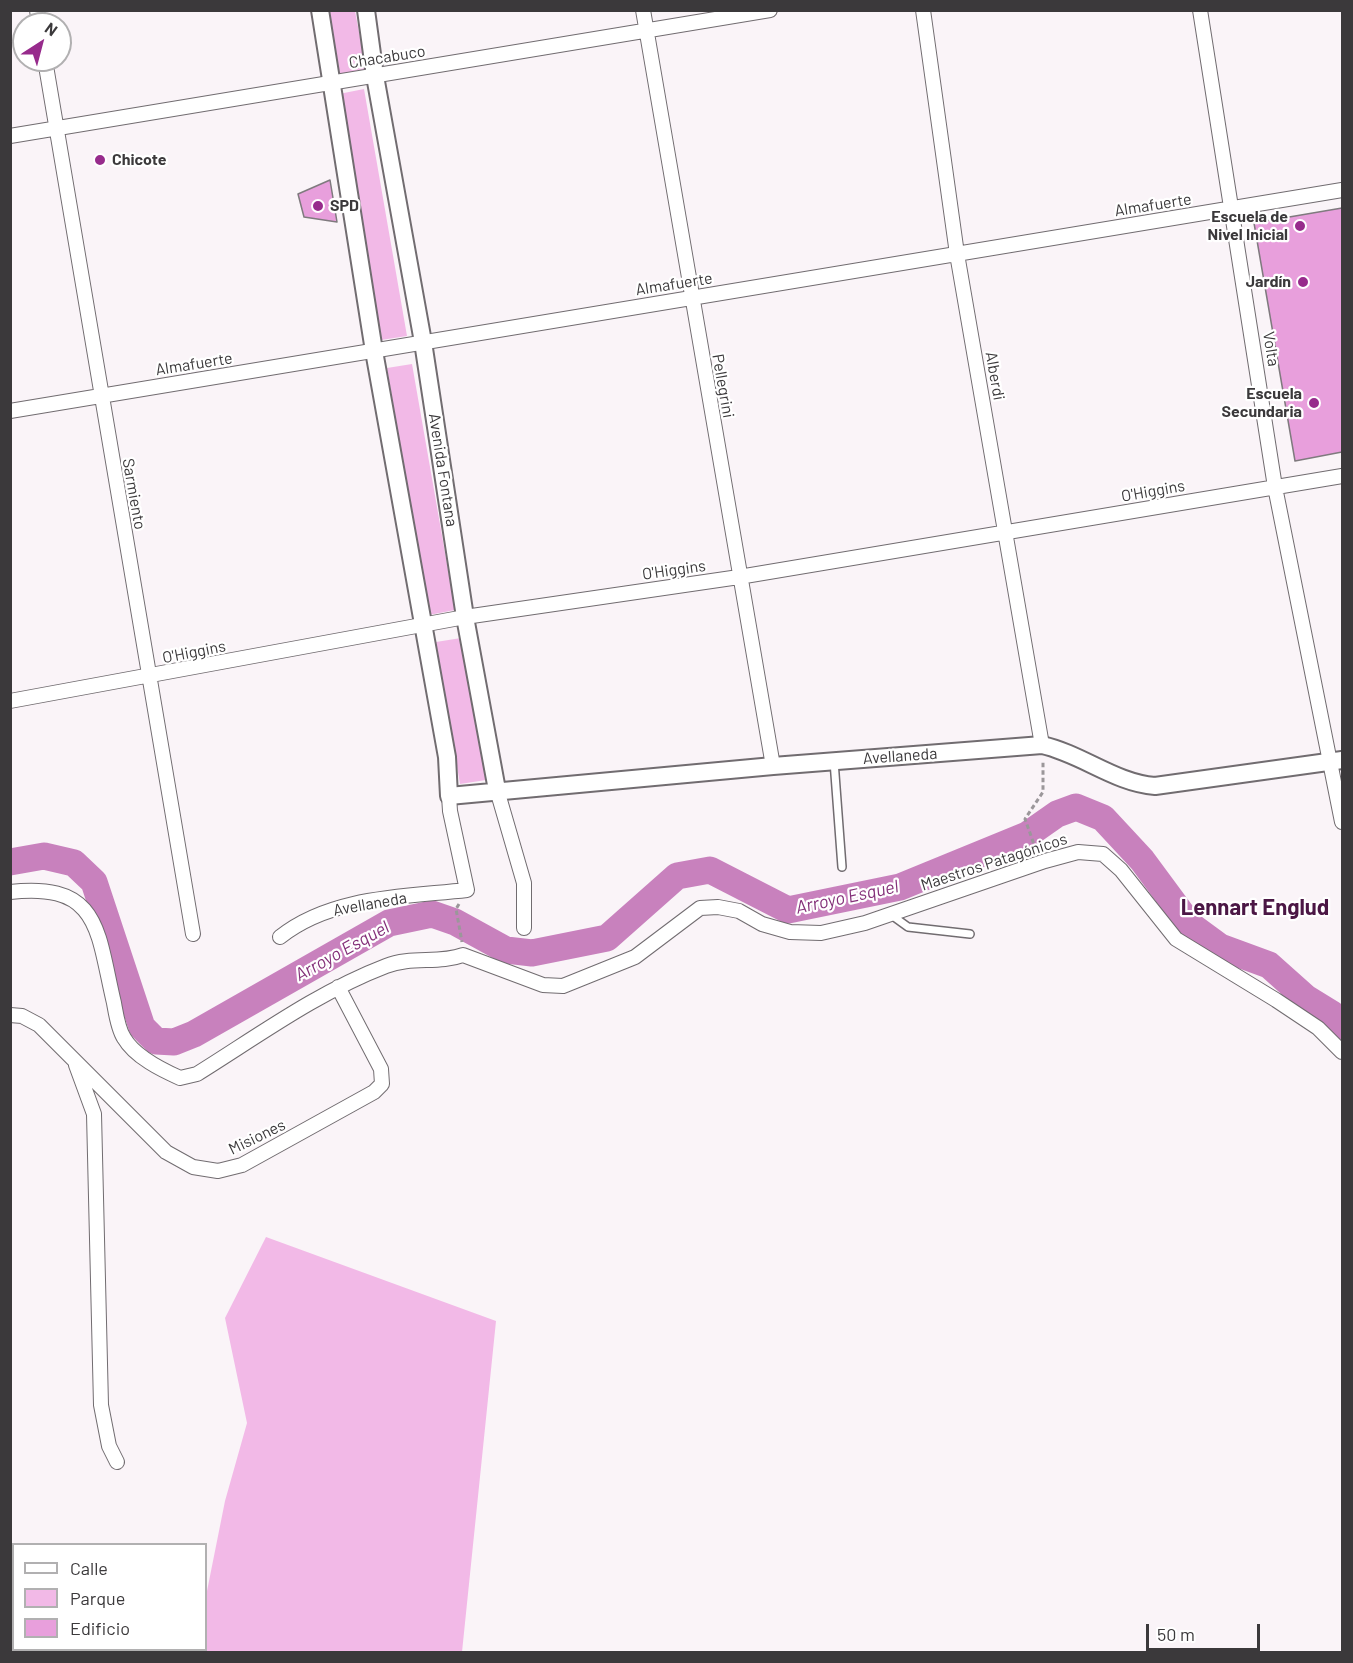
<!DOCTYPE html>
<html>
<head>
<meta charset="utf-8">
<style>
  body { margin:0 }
  #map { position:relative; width:1353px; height:1663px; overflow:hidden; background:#faf4f8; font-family:Barlow,sans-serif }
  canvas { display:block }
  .frame { position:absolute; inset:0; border:12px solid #3b393b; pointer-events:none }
  .legend { position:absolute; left:12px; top:1543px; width:195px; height:108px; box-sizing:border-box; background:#fff; border:2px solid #b1b0b1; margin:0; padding:8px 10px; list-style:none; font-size:18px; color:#3b393b }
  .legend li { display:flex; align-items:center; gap:12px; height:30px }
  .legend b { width:30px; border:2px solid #b1b0b1 }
  .north { position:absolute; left:12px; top:12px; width:60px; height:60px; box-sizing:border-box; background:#fff; border:2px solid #b1b0b1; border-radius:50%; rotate:36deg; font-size:16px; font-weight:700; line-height:24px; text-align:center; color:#3b393b }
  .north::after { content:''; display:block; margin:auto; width:21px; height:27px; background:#972b8c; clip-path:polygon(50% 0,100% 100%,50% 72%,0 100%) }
  .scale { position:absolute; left:1146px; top:1624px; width:114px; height:27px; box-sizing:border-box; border:3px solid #3b393b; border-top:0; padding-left:8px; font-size:18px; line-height:21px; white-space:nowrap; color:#3b393b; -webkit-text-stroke:4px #fff; paint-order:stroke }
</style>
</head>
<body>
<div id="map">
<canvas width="1353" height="1663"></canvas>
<div class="frame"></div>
<ul class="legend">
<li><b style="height:8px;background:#fff"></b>Calle</li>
<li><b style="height:16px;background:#f2b9e7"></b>Parque</li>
<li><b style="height:16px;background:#e89fdc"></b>Edificio</li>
</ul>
<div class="north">N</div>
<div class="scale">50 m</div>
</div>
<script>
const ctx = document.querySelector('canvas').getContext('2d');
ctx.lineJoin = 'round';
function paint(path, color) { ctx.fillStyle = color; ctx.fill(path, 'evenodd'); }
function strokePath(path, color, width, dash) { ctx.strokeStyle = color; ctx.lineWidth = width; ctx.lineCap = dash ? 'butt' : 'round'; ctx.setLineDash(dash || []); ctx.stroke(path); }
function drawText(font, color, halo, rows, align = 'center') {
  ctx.font = font + ' Barlow,sans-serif'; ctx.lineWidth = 4.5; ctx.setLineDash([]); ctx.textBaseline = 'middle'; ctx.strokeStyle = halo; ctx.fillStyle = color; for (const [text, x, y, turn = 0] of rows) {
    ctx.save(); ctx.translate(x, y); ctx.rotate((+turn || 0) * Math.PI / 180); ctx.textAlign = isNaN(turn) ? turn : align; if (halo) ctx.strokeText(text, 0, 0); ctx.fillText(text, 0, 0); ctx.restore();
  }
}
paint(new Path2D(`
  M 329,11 L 355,11 L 366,69 L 340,74 Z
  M 364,89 L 407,336 L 381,340 L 339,94 Z
  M 412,364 L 455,610 L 429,615 L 387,368 Z
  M 461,638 L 486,780 L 460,784 L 436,642 Z
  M 266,1237 L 496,1321 L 462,1652 L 139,1652 L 154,1650 L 206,1650 L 206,1596 L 225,1501 L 247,1423 L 225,1318 Z`), '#f2b9e7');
strokePath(new Path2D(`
  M 10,862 L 44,856 L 74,863 L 94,882 L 142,1027 L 156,1041 L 174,1042 L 194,1034 L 389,923 L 432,914 L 455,922 L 506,950 L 532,953 L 607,938 L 677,876 L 710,870 L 788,910 L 900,887 L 1027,835 L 1057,814 L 1076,807 L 1103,818 L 1142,860 L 1190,925 L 1220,947 L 1269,965 L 1306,998 L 1332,1014 L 1342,1026`), '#c881bd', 27);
const building = new Path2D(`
  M 330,180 L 337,222 L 304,217 L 298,194 Z
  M 1342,208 L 1342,452 L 1295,461 L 1254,223 Z`);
paint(building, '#e89fdc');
strokePath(building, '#7f7a7e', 1.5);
const service = new Path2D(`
  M 834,761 L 842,867
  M 890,914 L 908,927 L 970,934`);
const minor = new Path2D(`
  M 37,10 L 39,24
  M 643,10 L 773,766
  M 923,10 L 957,254 L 1042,745
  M 1200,10 L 1275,487 L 1342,822
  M 45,60 L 193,934
  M 10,136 L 770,10
  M 10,411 L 1342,190
  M 10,701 L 465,617 L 739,577 L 1342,476
  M 497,790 L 524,883 L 524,928
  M 10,892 C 101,882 97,932 114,1003 C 116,1014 118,1029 124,1038 C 135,1057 162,1070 180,1078 L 197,1074 C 258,1036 318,992 386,966 C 411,956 439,964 463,955 L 543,985 L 563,986 L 635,957 L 700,908 L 718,907 L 739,911 L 762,924 L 790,932 L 821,933 L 865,923 L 1045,861 L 1078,852 L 1103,854 L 1121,870 L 1176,939 L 1276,1000 L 1318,1028 L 1342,1052
  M 280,937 C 332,896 404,897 467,890 L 450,811 L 449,796
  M 10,1015 L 22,1016 L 39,1025 L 166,1152 L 193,1167 L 218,1171 L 242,1165 L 374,1092 L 382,1084 L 381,1069 L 338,987
  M 76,1065 L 94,1114 L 101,1405 L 109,1446 L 117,1462`);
const tertiary = new Path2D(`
  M 320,10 L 374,351 L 447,757 L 449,796 L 773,766 L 1042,745 C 1082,754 1115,783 1155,786 L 1342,760
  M 366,10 L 375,76 L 423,342 L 465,617 L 497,790`);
strokePath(service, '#716c70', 10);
strokePath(minor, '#716c70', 16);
strokePath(tertiary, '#716c70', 20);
strokePath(new Path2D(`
  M 1036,850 L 1025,819 L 1043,792 L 1043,762
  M 459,904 L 456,909 L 462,942`), '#9b979a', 3, [4.5, 3]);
strokePath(service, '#fff', 7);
strokePath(minor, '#fff', 14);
strokePath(tertiary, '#fff', 16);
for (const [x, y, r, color] of [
  [100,160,6,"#972b8c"],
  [318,206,6,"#972b8c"],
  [1300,226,6,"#972b8c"],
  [1303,282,6,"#972b8c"],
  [1314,403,6,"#972b8c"]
]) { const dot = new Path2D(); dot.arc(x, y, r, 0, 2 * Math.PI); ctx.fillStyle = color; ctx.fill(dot); strokePath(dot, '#fff', 2); }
drawText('16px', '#3b393b', '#fff', [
  ["Chacabuco",387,57,-9],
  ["Almafuerte",1153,205,-9],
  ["Almafuerte",674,284,-9],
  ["Volta",1271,349,81],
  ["Almafuerte",194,364,-9],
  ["Alberdi",995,376,80],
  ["Pellegrini",723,386,80],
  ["Avenida Fontana",443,470,81],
  ["O'Higgins",1153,491,-10],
  ["Sarmiento",134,494,80],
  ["O'Higgins",674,570,-8],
  ["O'Higgins",194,652,-11],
  ["Avellaneda",900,756,-4],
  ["Maestros Patagónicos",994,862,-18],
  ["Avellaneda",370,904,-10],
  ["Misiones",257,1137,-26]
]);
drawText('bold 16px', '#3b393b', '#fff', [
  ["Chicote",112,160,"left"],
  ["SPD",330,206,"left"],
  ["Escuela de",1288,217],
  ["Nivel Inicial",1288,235],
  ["Jardín",1291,282],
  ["Escuela",1302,394],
  ["Secundaria",1302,412]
], 'right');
drawText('italic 18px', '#843079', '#fff', [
  ["Arroyo Esquel",847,897,-12],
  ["Arroyo Esquel",342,951,-29]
]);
drawText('bold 22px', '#4b1745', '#fff', [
  ["Lennart Englud",1255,908]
]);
</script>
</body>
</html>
